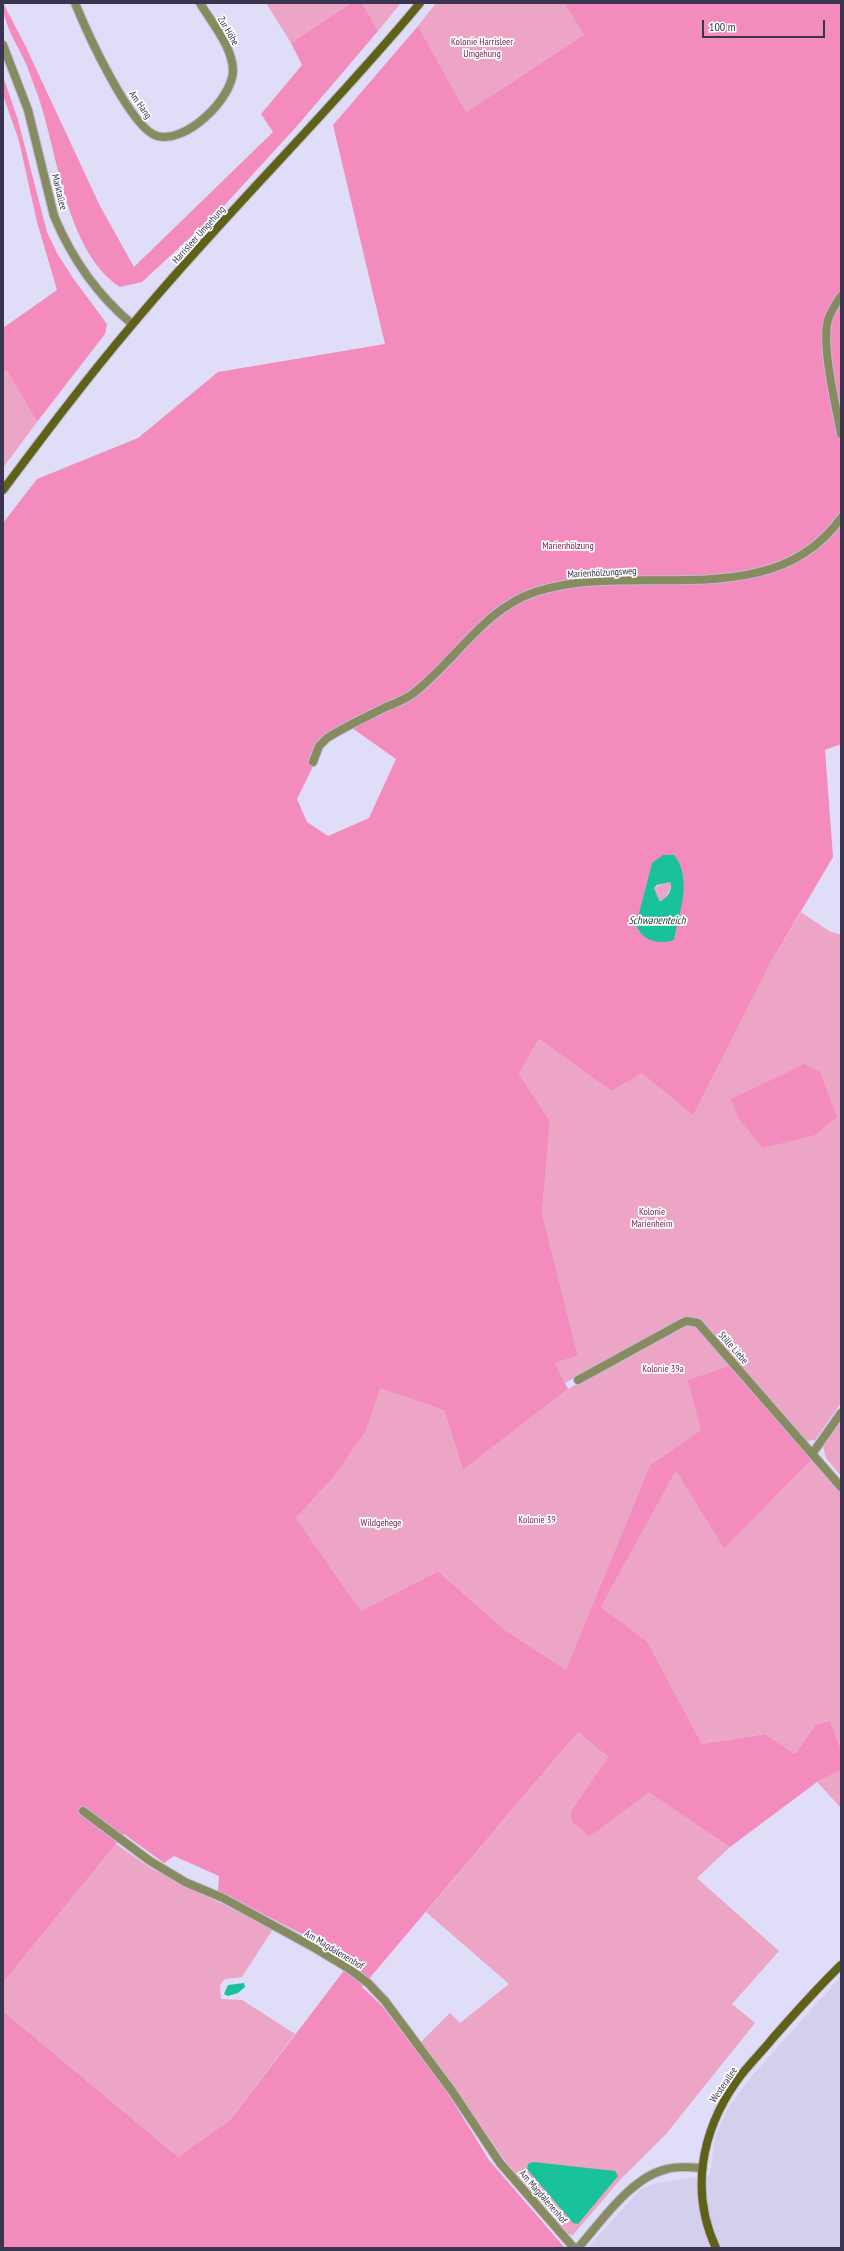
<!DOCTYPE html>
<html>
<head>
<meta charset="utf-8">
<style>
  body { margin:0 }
  #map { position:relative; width:844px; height:2251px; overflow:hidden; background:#e0ddf9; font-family:"PT Sans Narrow",sans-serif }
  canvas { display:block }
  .frame { position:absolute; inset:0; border:4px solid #393450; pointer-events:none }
  .scale { position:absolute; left:702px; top:20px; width:123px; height:18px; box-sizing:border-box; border:2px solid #393450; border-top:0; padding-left:5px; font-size:12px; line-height:14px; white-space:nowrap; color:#393450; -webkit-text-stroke:3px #fff; paint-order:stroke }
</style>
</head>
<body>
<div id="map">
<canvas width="844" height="2251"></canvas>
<div class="frame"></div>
<div class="scale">100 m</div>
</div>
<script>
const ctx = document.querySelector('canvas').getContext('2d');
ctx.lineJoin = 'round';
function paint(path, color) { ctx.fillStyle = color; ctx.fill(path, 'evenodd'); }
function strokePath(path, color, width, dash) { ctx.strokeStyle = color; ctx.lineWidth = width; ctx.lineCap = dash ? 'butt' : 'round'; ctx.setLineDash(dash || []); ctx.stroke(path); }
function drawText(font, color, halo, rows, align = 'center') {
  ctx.font = font + ' "PT Sans Narrow",sans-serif'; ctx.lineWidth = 3.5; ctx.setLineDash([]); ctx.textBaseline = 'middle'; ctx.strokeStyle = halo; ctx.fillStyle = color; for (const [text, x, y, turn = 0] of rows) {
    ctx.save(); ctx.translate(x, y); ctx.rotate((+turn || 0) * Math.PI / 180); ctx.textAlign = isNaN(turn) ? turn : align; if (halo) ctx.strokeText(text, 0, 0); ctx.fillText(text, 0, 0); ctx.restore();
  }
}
paint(new Path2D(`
  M 841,1976 L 841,2248 L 587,2248 L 641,2189 L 657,2183 L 710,2175 L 715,2136 L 728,2108 L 751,2077 Z`), '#d3cfed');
paint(new Path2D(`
  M 266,3 L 351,3 L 291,43 Z
  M 362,3 L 401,3 L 378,31 Z
  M 436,3 L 564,3 L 584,35 L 466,112 L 418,26 Z
  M 3,371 L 7,371 L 37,422 L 3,468 Z
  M 666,882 L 670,882 L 672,885 L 664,900 L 659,900 L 654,888 Z
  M 801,912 L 829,931 L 841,935 L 841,1403 L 815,1440 L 807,1441 L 701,1321 L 694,1318 L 683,1318 L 565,1383 L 555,1363 L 578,1356 L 542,1213 L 550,1121 L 519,1074 L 539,1039 L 611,1091 L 768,967 Z
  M 690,1325 L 696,1326 L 730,1366 L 701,1430 L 650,1465 L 566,1671 L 506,1631 L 438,1571 L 361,1611 L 296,1518 L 333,1478 L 366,1431 L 379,1387 L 444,1410 L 463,1470 L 568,1389 L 683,1326 Z
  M 841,1422 L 841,1476 L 826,1458 L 823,1446 Z
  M 812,1459 L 841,1492 L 841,1750 L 829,1721 L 816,1724 L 795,1754 L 765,1734 L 702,1744 L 647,1641 L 601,1607 L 676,1471 L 724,1549 Z
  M 578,1732 L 608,1757 L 571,1811 L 591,1835 L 649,1791 L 730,1847 L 697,1878 L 779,1951 L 732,2004 L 755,2023 L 666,2134 L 620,2180 L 573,2235 L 568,2234 L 506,2162 L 456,2090 L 420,2043 L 450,2013 L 460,2023 L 509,1984 L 426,1912 Z
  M 841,1770 L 841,1808 L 817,1782 Z
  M 116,1844 L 152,1869 L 273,1929 L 242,1977 L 225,1979 L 220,1985 L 221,1999 L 242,2000 L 295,2034 L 231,2119 L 178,2157 L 3,2011 L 3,1983 Z`), '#eca5c4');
paint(new Path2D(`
  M 3,3 L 25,45 L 100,206 L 134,267 L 273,132 L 261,114 L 302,65 L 291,43 L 351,3 L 362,3 L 378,31 L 297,126 L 222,208 L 142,282 L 120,287 C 65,251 58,151 37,93 C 33,83 30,74 26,64 C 18,45 3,25 3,3 Z
  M 564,3 L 841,3 L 841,744 L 825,750 L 833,857 L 768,967 L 693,1115 L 642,1073 L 611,1091 L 539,1039 L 519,1074 L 550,1121 L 542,1213 L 578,1356 L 555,1363 L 568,1389 L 463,1470 L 444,1410 L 380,1388 L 366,1431 L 333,1478 L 296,1518 L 361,1611 L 438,1571 L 506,1631 L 566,1670 L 650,1465 L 701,1430 L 688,1380 L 730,1366 L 812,1459 L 724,1549 L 676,1471 L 601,1607 L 647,1641 L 702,1744 L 765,1734 L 795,1754 L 816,1724 L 830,1721 L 841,1750 L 841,1770 L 817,1782 L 730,1847 L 649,1792 L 590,1836 L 572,1822 L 571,1811 L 608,1757 L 578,1732 L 362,1987 L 382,2006 L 444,2087 L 489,2160 L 565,2248 L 3,2248 L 3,2011 L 178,2157 L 231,2119 L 349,1964 L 310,1938 L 218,1891 L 219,1876 L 174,1856 L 164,1863 L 124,1834 L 3,1983 L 3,523 L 37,479 L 138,438 L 218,372 L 385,344 L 333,125 L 418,26 L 466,112 L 584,35 ZM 352,728 L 396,759 L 369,818 L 328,836 L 307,822 L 297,799 L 325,742 ZM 652,863 L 684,878 L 639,932 L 637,925 Z
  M 3,76 L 18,120 L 47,232 L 57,253 L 73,278 L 107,324 L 105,334 L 37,422 L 7,371 L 3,371 L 3,328 L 57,290 L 37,222 L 19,141 L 3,95 Z
  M 805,1064 L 820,1072 L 837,1117 L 815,1135 L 763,1148 L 739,1119 L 731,1099 Z`), '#f38bbc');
paint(new Path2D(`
  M 663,855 L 674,855 C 693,878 679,913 674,940 C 659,945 642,941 636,925 L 652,863 ZM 670,882 C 674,888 667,898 661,901 L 659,900 L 654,888 L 657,885 Z
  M 244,1983 L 245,1987 L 238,1993 L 228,1996 L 224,1994 L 228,1985 Z
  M 533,2162 L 615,2171 L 618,2176 L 578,2224 L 573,2223 L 527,2169 L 528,2164 Z`), '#19c29b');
const street = new Path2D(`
  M 75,3 C 86,30 130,128 157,136 C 186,144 232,99 233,71 C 233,47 211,22 200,3
  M 3,45 L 28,110 L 54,216 C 72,259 96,294 132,324
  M 841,296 C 836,303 831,311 828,320 C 821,345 836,407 841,434
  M 313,762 L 319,746 L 327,738 C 346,726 366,717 386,707 C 395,703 407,699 415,692 C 456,660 484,609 535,592 C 633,559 770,617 841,518
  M 578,1380 L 682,1323 L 687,1321 L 698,1323 L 841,1487
  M 812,1454 L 841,1413
  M 83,1811 L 150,1861 L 185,1882 L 223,1898 L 313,1947 L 348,1968 L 368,1983 L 385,2001 L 452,2091 L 500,2163 L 574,2248
  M 578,2248 C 601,2222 631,2177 667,2169 C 677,2166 690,2167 701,2168`);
const secondary = new Path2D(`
  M 3,490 C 45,434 87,378 132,325 C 224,214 328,114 420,3
  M 716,2248 C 690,2192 701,2132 736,2082 C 746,2067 761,2053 773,2038 C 795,2013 817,1988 841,1965`);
strokePath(street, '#bfbbd7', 10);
strokePath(secondary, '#bfbbd7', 10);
strokePath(street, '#888b5f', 8);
strokePath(secondary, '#5f6117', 8);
drawText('10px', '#393450', '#fff', [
  ["Zur Höhe",228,31,60],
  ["Am Hang",140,105,55],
  ["Marktallee",59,192,76],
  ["Harrisleer Umgehung",199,235,-48],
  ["Marienhölzungsweg",602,573,-3],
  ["Stille Liebe",733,1348,49],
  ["Am Magdalenenhof",334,1950,31],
  ["Westerallee",724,2085,-56],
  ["Am Magdalenenhof",543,2197,49]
]);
drawText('10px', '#761b4d', '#fff', [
  ["Kolonie Harrisleer",482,42],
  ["Umgehung",482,54],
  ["Marienhölzung",568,546],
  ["Kolonie",652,1212],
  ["Marienheim",652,1224],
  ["Kolonie 39a",663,1369],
  ["Kolonie 39",537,1520],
  ["Wildgehege",381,1523]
]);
drawText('italic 11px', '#233b33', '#fff', [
  ["Schwanenteich",657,921]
]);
</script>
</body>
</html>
